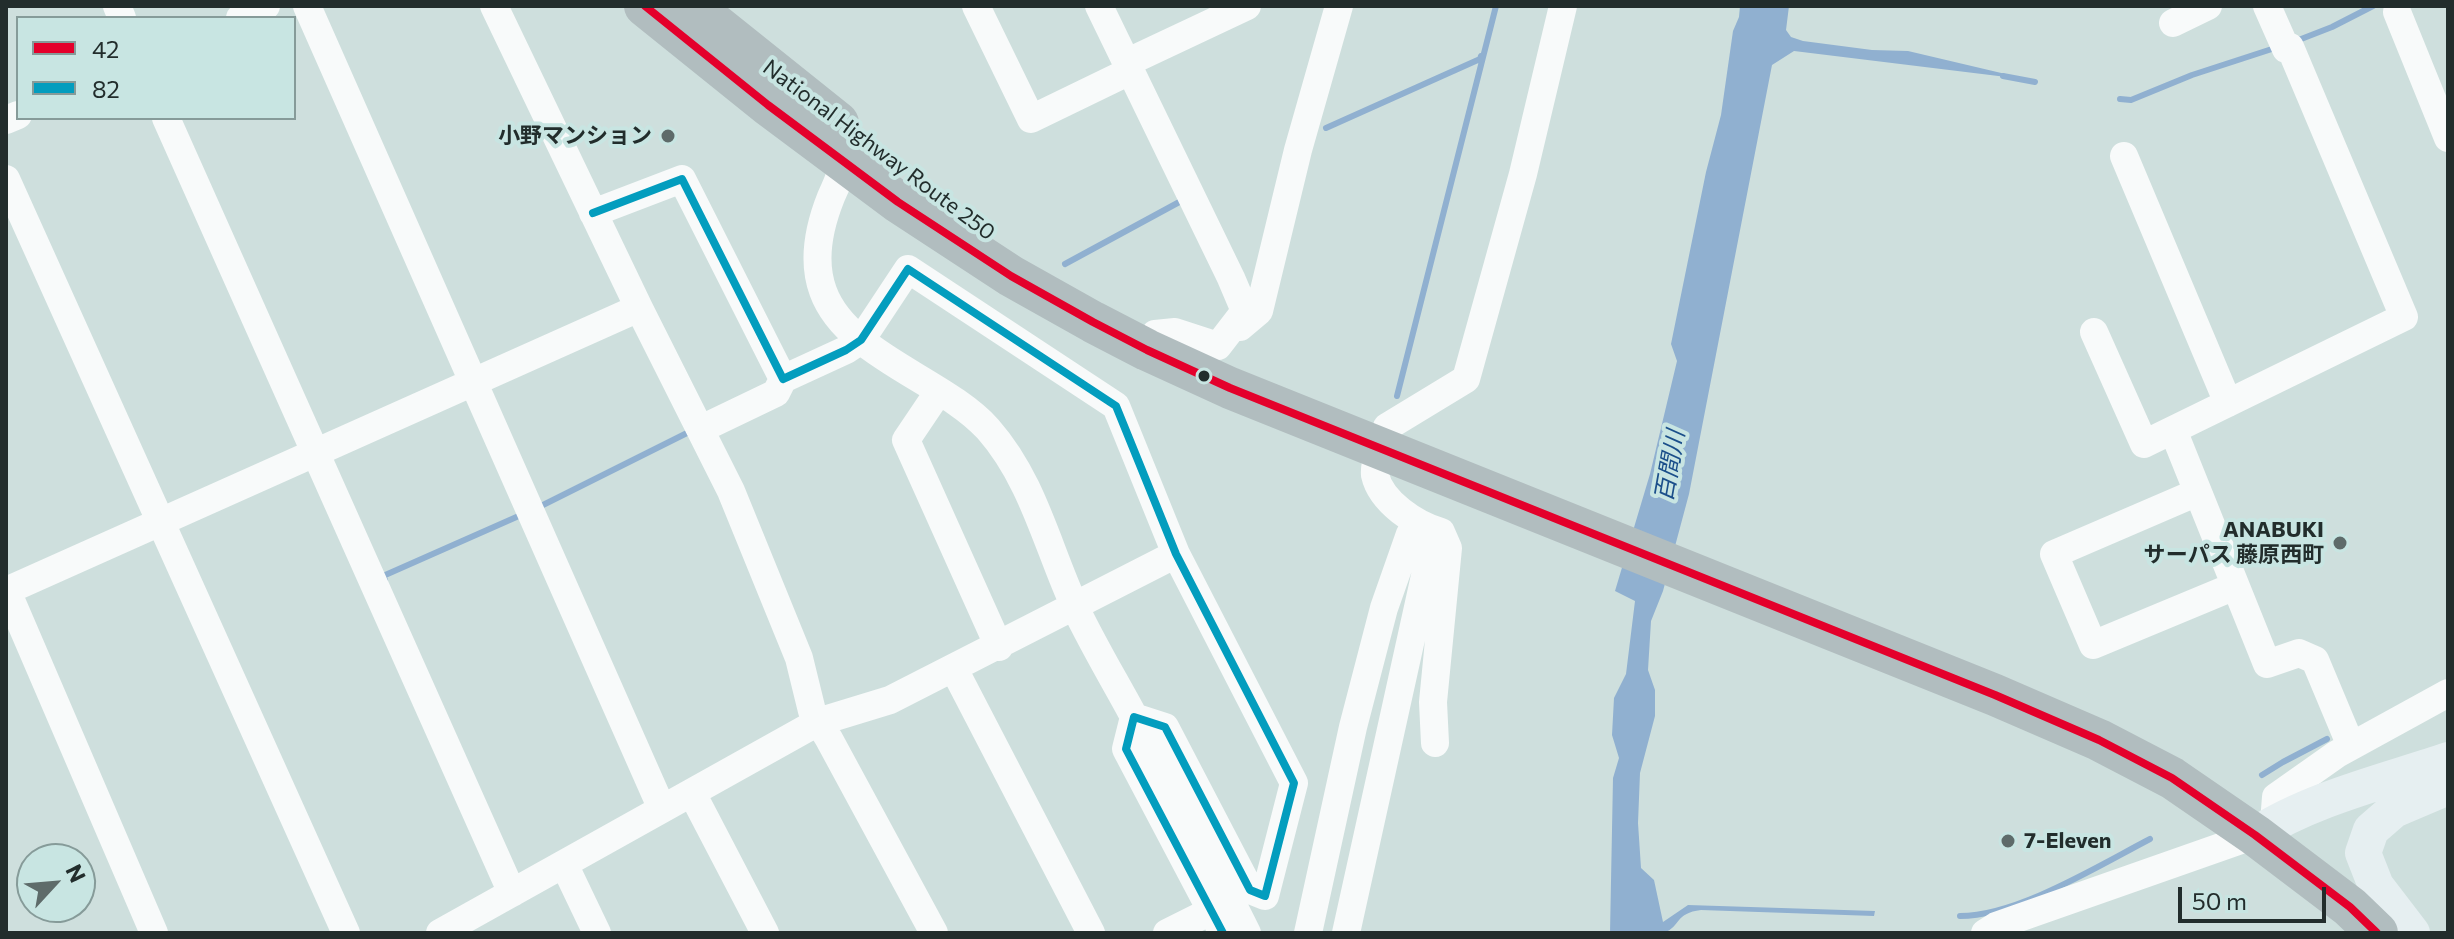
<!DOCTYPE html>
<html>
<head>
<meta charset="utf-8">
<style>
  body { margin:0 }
  #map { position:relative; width:2454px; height:939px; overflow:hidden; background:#cedfdd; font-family:Commissioner,sans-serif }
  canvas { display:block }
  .frame { position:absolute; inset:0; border:8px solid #222d2c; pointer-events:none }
  .legend { position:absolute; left:16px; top:16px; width:280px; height:104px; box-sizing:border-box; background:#c8e5e2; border:2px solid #869b99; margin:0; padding:10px 14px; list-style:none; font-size:24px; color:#222d2c }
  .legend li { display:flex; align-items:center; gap:16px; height:40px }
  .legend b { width:40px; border:2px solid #869b99 }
  .north { position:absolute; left:16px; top:843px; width:80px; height:80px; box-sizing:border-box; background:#c8e5e2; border:2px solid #869b99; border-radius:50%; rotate:64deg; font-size:22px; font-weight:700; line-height:32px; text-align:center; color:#222d2c }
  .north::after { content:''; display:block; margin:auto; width:28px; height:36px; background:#5e6b6a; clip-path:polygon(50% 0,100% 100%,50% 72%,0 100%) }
  .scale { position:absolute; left:2178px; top:887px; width:148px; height:36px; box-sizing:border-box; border:4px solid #222d2c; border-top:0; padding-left:10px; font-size:24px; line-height:28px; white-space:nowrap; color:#222d2c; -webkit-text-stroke:6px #c8e5e2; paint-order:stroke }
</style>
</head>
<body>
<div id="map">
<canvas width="2454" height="939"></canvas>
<div class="frame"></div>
<ul class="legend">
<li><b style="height:10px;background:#e4002b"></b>42</li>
<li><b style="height:10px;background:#039dbe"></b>82</li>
</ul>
<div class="north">N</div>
<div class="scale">50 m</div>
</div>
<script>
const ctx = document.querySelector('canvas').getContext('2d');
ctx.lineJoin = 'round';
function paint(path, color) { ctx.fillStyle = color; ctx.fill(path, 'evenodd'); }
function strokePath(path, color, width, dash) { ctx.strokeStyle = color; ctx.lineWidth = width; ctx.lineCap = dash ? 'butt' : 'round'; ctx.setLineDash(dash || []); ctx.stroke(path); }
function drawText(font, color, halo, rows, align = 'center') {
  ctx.font = font + ' Commissioner,"Noto Sans JP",sans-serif'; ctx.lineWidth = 8; ctx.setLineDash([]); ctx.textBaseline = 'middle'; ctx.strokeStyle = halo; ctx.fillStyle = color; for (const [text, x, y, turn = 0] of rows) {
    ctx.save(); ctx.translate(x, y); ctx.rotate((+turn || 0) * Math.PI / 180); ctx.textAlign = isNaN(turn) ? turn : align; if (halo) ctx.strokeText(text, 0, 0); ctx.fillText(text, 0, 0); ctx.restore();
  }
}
paint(new Path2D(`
  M 1740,6 L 1789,6 L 1786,30 L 1791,37 L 1803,41 L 1872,50 L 1908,51 L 2031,80 L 1794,51 L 1772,65 L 1689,494 L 1663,591 L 1651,621 L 1648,670 L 1655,690 L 1655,716 L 1640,773 L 1638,823 L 1641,868 L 1654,880 L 1663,922 L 1688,905 L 1875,911 L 1874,916 L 1701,910 C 1675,913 1681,926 1664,933 C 1654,937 1623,933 1610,933 L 1613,778 L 1619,758 L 1612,735 L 1614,698 L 1626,674 L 1635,601 L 1615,591 L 1650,474 L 1677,361 L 1671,344 L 1706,172 L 1721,115 L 1733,31 L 1739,17 Z`), '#90b0d0');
strokePath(new Path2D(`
  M 2296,41 L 2332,27 L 2373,6
  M 2003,76 L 2035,82
  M 2120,99 L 2131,100 L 2192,75 L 2278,47
  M 1326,128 L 1480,59 L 1481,56
  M 1065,264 L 1183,200
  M 1397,396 L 1496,6
  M 539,507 L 693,430
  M 385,580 L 383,576 L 521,515
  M 2262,775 L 2283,762 L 2327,739
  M 1960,916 C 2017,916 2098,866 2150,839`), '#90b0d0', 6);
strokePath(new Path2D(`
  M 117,6 L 122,18
  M 307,6 L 662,809
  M 494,6 L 639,308 L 731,491 L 799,658 L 812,711 L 829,739 L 934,933
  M 976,6 L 1031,119 L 1130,71
  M 1099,6 L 1231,278 L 1245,311 L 1218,346
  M 2267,6 L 2286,49
  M 2397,12 L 2448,138
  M 240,18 L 266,6
  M 2173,23 L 2208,6
  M 1126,63 L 1247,6
  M 166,118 L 512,893
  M 6,120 L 18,115
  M 2124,156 L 2228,403
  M 841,158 C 843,174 837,183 831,197 C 819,227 812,261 823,291 C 846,355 944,380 988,429 C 1033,480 1047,546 1075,607 C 1092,643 1113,678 1132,713 C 1171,786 1210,859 1247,933
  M 6,179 L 346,933
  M 593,213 L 682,179 L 783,379 L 846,350 L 861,340 L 908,269 L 1116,406 L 1176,554 L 1294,783 L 1265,896 L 1250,890 L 1165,727 L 1134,717 L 1126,749 L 1223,933
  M 1240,327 L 1259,311 L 1298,150 L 1339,6
  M 2094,332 L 2144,444 L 2404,317 L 2290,47
  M 1155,334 L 1175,332 L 1218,346
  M 939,391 L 906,440 L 999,647
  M 701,429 L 776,393 L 783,379
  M 2173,430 L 2267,664 L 2299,653 L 2315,660 L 2351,746
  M 1384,437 L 1387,427 L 1466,379 L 1523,174 L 1563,6
  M 1379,450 C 1377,457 1374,467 1375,475 C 1381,502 1416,525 1441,532 L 1448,548 L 1433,702 L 1435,743
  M 2198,492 L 2054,554 L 2093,645 L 2235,586
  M 6,591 L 639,308
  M 7,591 L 154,933
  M 954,669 L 1091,933
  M 692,793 L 765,933
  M 2274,822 L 2276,797 L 2337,754 L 2448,693
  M 564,864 L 597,933
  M 440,933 L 818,722 L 890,700 L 1176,554
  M 1167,933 L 1211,911
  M 1308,933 L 1353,727 L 1384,608 L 1410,534 L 1427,528
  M 1346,933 L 1432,544 L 1427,528
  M 1985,933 L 1996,926 L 2255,835`), '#f8fafa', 28);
strokePath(new Path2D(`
  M 2255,835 C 2310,799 2386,781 2448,760
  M 2412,933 L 2376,886 L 2363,853 L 2371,830 L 2394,810 L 2448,787`), '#e6eff1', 36);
strokePath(new Path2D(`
  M 645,6 L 768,105 L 898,202 L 1011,276 L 1093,322 L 1147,350 L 1230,388 L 1995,695 L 2099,740 L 2172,778 L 2255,835 L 2350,907 L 2377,933
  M 692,6 L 838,123`), '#b1bdbf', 42);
strokePath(new Path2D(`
  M 645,6 L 768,105 L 898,202 L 1011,276 L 1093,322 L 1147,350 L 1230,388 L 1995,695 L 2099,740 L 2172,778 L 2255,835 L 2350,907 L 2377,933`), '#e4002b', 8);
strokePath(new Path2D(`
  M 593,213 L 682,179 L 783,379 L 846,350 L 861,340 L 908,269 L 1116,406 L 1176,554 L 1294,783 L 1265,896 L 1250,890 L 1165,727 L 1134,717 L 1126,749 L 1223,933`), '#039dbe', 8);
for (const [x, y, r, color] of [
  [668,136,8,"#5e6b6a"],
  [1204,376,7,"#222d2c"],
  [2340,543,8,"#5e6b6a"],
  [2008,841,8,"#5e6b6a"]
]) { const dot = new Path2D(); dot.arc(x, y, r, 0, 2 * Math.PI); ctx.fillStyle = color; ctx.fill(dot); strokePath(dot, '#c8e5e2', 3); }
drawText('bold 22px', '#222d2c', '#c8e5e2', [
  ["小野マンション",652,136],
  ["ANABUKI",2324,530],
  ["サーパス 藤原西町",2324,555],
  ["7-Eleven",2024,841,"left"]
], 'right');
drawText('22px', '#222d2c', '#c8e5e2', [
  ["National Highway Route 250",879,150,37]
]);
drawText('italic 24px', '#1b4f8a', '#c8e5e2', [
  ["百間川",1670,466,-80]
]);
</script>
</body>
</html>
